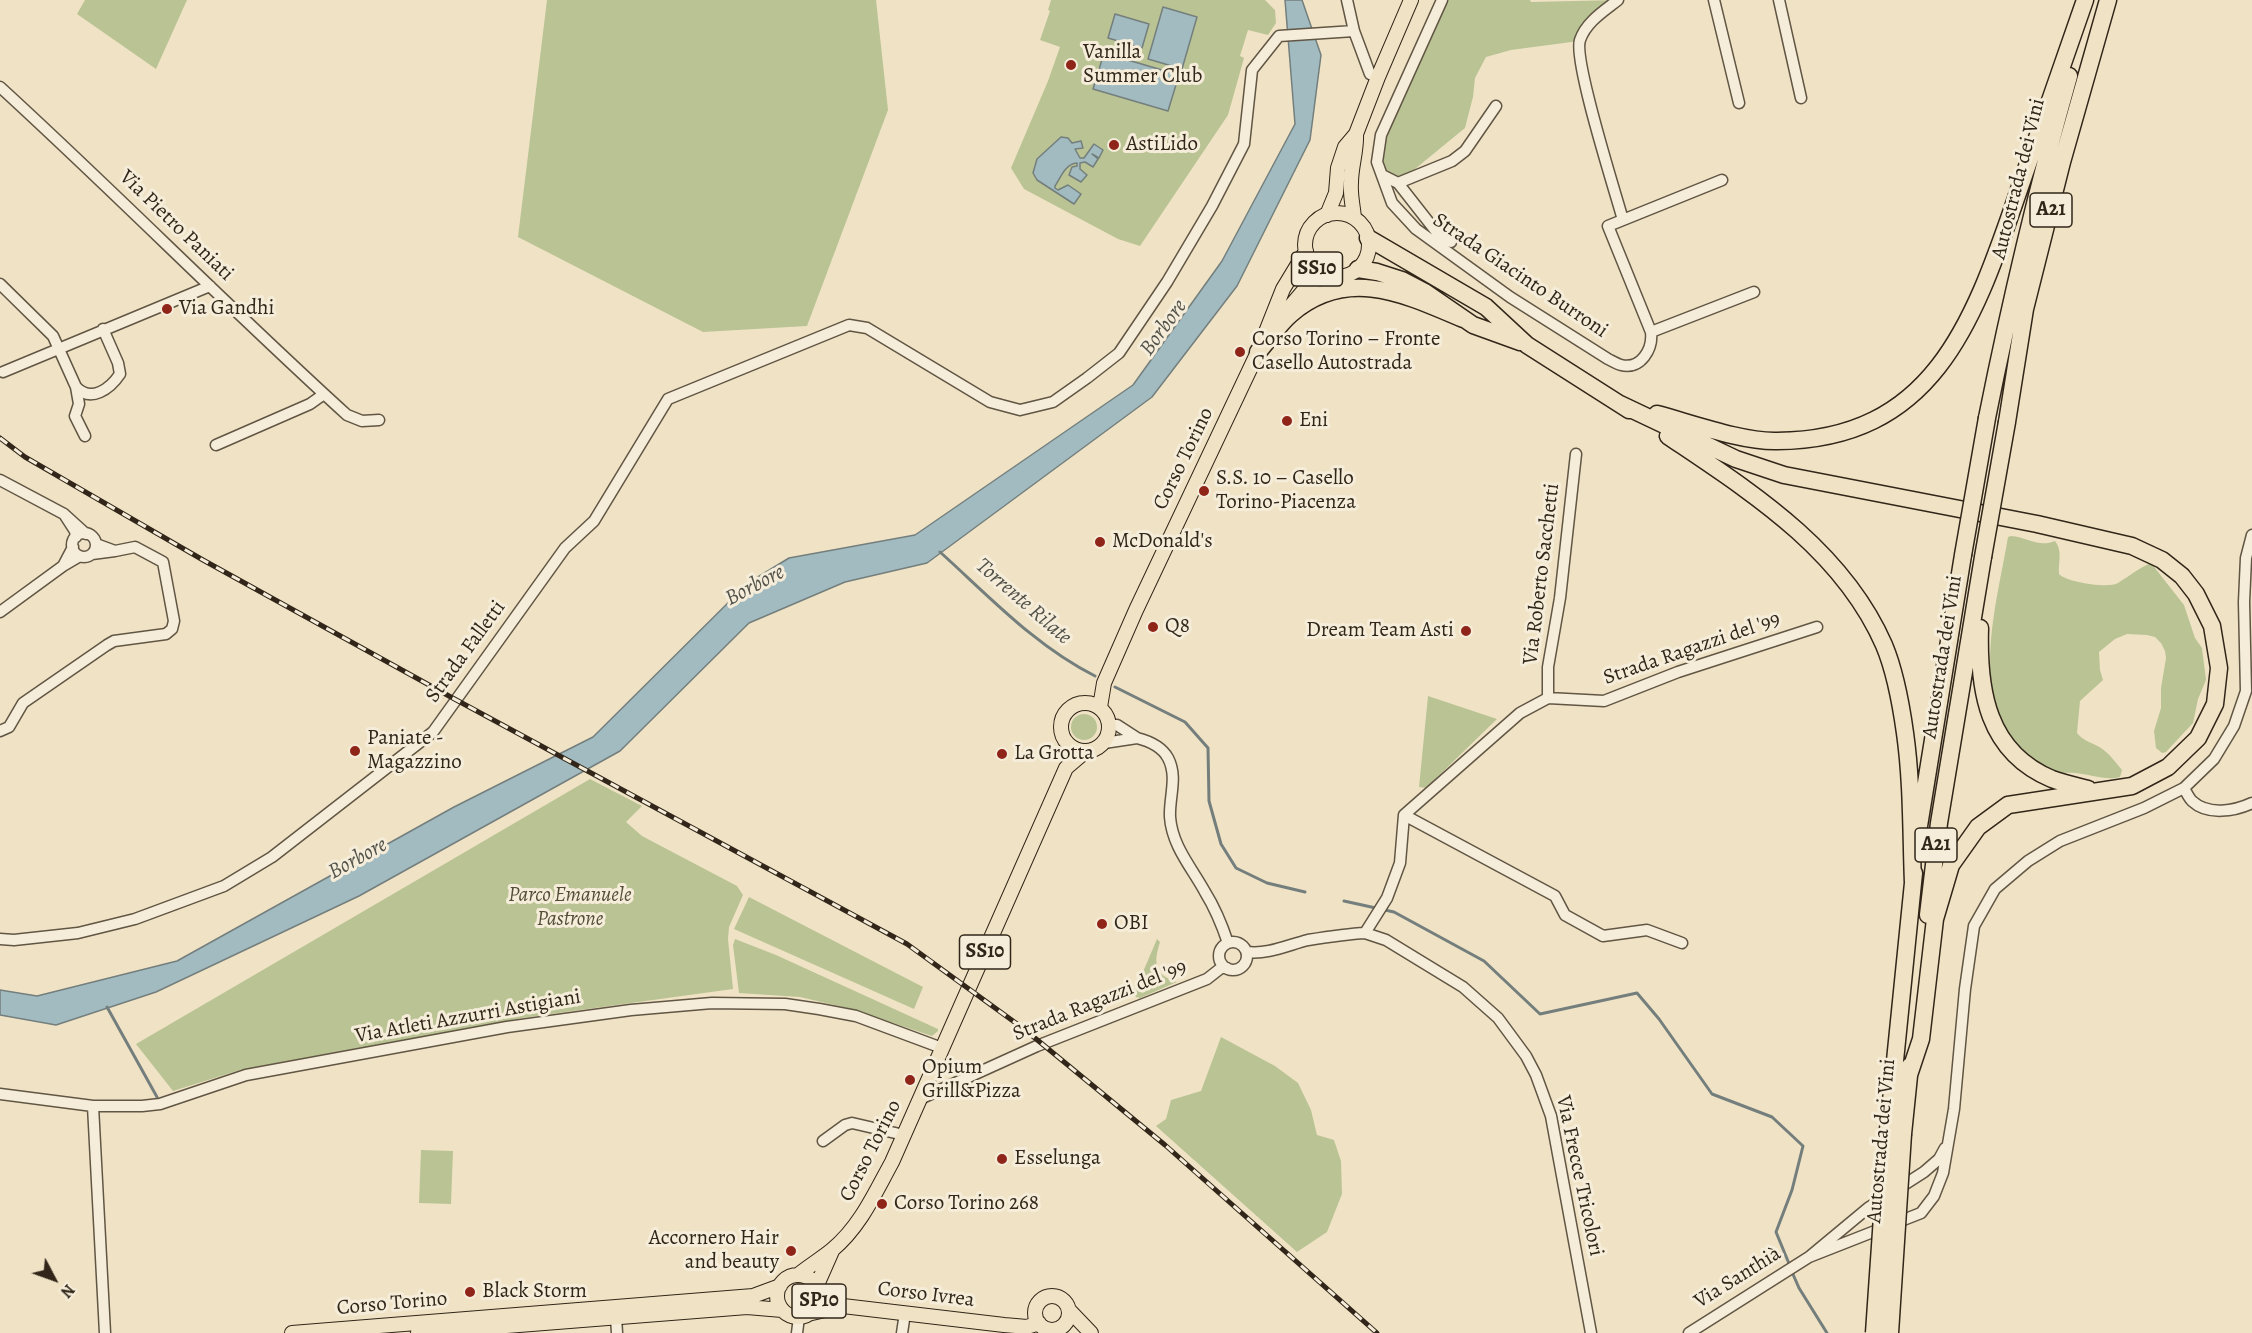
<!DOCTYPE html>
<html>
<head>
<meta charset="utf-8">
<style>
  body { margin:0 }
  #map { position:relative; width:2252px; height:1333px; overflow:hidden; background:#f0e3c5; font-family:Alegreya,serif }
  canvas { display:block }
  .north { position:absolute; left:24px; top:1249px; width:60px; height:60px; -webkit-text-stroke:4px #f5edd9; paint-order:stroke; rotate:131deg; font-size:16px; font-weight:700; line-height:24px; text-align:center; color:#312619 }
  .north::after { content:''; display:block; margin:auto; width:21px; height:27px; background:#312619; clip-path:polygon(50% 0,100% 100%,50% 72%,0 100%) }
</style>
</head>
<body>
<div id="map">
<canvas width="2252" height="1333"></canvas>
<div class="north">N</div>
</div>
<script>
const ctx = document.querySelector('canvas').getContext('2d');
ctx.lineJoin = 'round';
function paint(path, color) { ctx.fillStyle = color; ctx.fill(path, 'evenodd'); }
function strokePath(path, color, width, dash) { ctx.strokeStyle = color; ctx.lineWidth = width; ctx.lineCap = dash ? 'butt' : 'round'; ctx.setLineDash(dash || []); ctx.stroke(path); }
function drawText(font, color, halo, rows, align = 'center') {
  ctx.font = font + ' Alegreya,serif'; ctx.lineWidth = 6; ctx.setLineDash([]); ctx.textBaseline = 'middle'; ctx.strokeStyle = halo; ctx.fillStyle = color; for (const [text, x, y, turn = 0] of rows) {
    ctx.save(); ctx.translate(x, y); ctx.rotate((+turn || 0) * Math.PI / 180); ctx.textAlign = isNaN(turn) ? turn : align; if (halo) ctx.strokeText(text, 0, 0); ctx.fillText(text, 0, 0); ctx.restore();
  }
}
paint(new Path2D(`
  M 85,0 L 187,0 L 156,69 L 77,14 Z
  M 547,0 L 876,0 L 888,110 L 807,326 L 703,332 L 518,237 Z
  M 1051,0 L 1265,0 L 1275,10 L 1276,23 L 1268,35 L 1248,30 L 1240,56 L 1244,58 L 1228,115 L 1140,246 L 1118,239 L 1024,189 L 1011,168 L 1048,81 L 1060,47 L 1040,40 L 1050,11 L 1048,10 Z
  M 1442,0 L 1530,0 L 1531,2 L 1618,0 L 1579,41 L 1511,50 L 1486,57 L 1475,78 L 1473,97 L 1465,128 L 1404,178 L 1382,175 L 1381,135 Z
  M 2011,536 C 2028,537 2038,548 2055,541 C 2063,551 2058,562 2059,574 C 2066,582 2108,589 2118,583 C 2129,576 2139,568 2151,563 L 2184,605 L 2195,638 L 2202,648 L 2206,680 L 2198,699 L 2193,723 L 2166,752 L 2162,753 L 2156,748 L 2154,731 L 2161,708 L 2161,688 L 2166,658 L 2165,651 L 2161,643 L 2155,637 L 2147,635 L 2127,634 L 2115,639 L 2099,652 L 2100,670 L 2103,680 L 2080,701 L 2077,733 C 2084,742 2092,742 2101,748 C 2110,754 2116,763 2122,770 L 2120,777 C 2106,781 2090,774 2075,773 C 2068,772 2060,774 2052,772 C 2042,769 2034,761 2026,754 C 1966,703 1997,604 2008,537 Z
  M 1428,696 L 1497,719 L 1426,788 L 1419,787 Z
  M1071 727a13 13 0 1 1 26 0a13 13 0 1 1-26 0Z
  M 590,779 L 642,806 L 626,822 L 642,836 L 737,886 L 743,895 L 729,927 L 728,939 L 733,989 L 522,1018 L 240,1070 L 173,1091 L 136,1044 Z
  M 749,897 L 923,987 L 914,1009 L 734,929 Z
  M 735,939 L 776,955 L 938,1029 L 938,1031 L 932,1036 L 851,1009 L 800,997 L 739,993 L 733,945 Z
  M 1157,939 L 1160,942 C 1154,961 1153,975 1177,982 L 1140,998 L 1136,997 L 1134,993 Z
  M 1221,1037 L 1275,1066 L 1298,1083 L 1311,1110 L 1317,1135 L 1334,1140 L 1341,1161 L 1342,1194 L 1327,1232 L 1297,1252 L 1156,1126 L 1166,1119 L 1171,1100 L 1201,1091 Z
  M 421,1150 L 453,1151 L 451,1204 L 419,1203 Z`), '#bac394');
const water = new Path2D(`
  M 1285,0 L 1302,0 L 1321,55 L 1310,140 L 1237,286 L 1152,397 L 927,563 L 845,582 L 749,623 L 620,751 L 359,896 L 156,992 L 56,1025 L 0,1015 L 0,990 L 37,996 L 177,961 L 454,807 L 593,737 L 748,583 L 789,558 L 915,535 L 1133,385 L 1222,261 L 1295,124 Z
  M 1163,7 L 1197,17 L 1182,69 L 1148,59 Z
  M 1115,14 L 1149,24 L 1142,48 L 1108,38 Z
  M 1104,53 L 1179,75 L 1168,111 L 1093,89 Z
  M 1061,137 L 1068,138 L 1072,143 L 1081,141 L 1083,148 L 1075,149 L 1080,158 L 1084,158 L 1094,144 L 1103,150 L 1099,158 L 1092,154 L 1098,159 L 1093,167 L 1085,162 L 1080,163 L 1080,169 L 1087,175 L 1081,182 L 1069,175 L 1072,167 L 1077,166 L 1077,163 C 1065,164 1061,177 1055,186 L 1055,188 L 1058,190 L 1068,185 L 1081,194 L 1074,204 L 1037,180 L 1033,173 L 1037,159 Z`);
paint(water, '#a1bbc0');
strokePath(water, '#747f7d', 1.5);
strokePath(new Path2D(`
  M 940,552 C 989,596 1035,646 1095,676
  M 1115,687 L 1185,722 L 1208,748 L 1209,801 L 1221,844 L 1236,868 L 1267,883 L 1305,892
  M 1344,901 L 1394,912 L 1484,961 L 1540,1014 L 1637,993 L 1659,1019 L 1712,1094 L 1772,1117 L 1803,1146 L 1792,1190 L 1776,1232 L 1790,1266
  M 107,1007 L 157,1097
  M 1792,1272 L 1799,1288 L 1827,1333`), '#747f7d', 3);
const minor = new Path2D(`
  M 1347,0 L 1354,31 L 1370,74 L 1378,77
  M 1442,0 L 1381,135 L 1377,162 L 1392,203 L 1416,229 L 1510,297 L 1608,359 C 1612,361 1617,364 1621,365 C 1641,370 1653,349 1651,332 L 1608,226 L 1722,180
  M 1618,0 C 1604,11 1586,22 1580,40 C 1573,60 1615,191 1623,220
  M 1714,0 L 1739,103
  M 1779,0 L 1801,98
  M 0,87 C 117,194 229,308 347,415 L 362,421 L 379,420
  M 1382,175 L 1398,183 L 1452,161 L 1465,151 L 1496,106
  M 1398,183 L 1438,234 L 1451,242
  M 0,284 L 53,336 L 76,387 C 91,403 110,389 120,374 L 118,363 L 103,329
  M 1651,332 L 1754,292
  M 3,372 L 210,286
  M 76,387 L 79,404 L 75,416 L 85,436
  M 216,445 L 310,404 L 324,394
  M 0,480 L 64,514
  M72 545a12 12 0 1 1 24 0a12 12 0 1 1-24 0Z
  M 76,537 L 75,531 L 64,514 L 86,534
  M 73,547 L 63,566 L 80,556
  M 92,554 L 115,551 L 96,544
  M 0,612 L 63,566
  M 1548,698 L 1548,667 L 1560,598 L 1576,454
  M 0,731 L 9,727 L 23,703 L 107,645 L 114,641 L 166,634 L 172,629 L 174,621 L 163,562 L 135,547 L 115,551
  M 1137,738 C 1149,741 1162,747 1168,758 C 1178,777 1169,797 1170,817 C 1172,846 1192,868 1205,892 C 1215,908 1222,925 1228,943
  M 1104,743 L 1137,738 L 1117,725 L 1110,725
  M 2184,788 C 2186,792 2189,798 2192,801 C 2208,816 2235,811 2252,803
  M 1404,815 L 1555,896 L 1565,915 L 1603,936 L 1647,930 L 1682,943
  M 1365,933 L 1386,940 L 1463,987 L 1498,1018 L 1526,1056 L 1536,1075 L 1551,1116 L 1591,1333
  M 0,939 L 14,940 L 78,933 L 135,919 L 224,886 L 272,857 L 433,732 L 565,548 L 594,521 L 668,399 L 849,325 L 867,328 L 990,402 L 1020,410 L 1053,402 L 1087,378 L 1119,353 L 1167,282 L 1212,206 L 1244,144 L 1252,70 L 1279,36 L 1354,31
  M1219 956a14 14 0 1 1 28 0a14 14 0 1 1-28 0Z
  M 1247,952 C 1267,955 1288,945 1308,940 C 1327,937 1346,934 1365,933 L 1387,898 L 1400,863 L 1404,815 L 1520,713 L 1548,698 L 1604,701 L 1678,672 L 1817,627
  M 0,1094 L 93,1106 L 142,1106 L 160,1104 L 246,1075 L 507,1027 L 631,1010 L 712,1003 L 785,1004 L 819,1009 L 856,1016 L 942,1048
  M 920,1099 L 1037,1046 L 1207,979 L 1221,968 L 1227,968
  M 93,1106 L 105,1333
  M 823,1141 L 845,1125 L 852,1123 L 904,1135
  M 1809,1257 L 1921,1213 L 1934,1196 L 1943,1173 L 1954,1109 L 1965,989 L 1974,926 L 1995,889 L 2028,861 L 2060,841 L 2144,808 L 2184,788 L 2214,759 L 2234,726 L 2246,691 L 2244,602 L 2246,558 L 2252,535
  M 616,1317 L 617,1333
  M 797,1333 L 799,1317
  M 902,1333 L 905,1313
  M 1049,1333 L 1049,1329
  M 1689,1333 L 1809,1257 L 1868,1208 L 1924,1172 L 1939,1159 L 1945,1148`);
const major = new Path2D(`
  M1305 245a32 32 0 1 1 64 0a32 32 0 1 1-64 0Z
  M 1327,215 L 1336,193 L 1338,168 L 1345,147 L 1356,134 L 1378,77 L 1411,0
  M 1354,218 C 1353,206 1350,194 1351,183 C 1351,166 1357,150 1356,134
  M 1283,315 L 1306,288 L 1326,275
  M1061 727a24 24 0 1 1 48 0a24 24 0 1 1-48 0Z
  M 1100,707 L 1104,683 L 1136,610 L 1258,352 L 1283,289 L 1306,251
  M777 1296a21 21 0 1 1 42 0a21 21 0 1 1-42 0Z
  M 798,1275 C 809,1266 821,1259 832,1250 C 860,1227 875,1193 892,1162 L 1066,768 L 1086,751
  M 817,1285 L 832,1251
  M1035 1313a17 17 0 1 1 34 0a17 17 0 1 1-34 0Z
  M 1069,1310 L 1091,1333
  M 812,1313 L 843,1306 L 1004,1325 L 1027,1327 L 1039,1323
  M 292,1333 L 753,1296 L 780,1286
  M 418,1333 L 747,1307 L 782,1310`);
const highway = new Path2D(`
  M 1368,238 L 1486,307 L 1527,345 L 1629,410
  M 1358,269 L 1377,272 L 1402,280 L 1425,292 L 1473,325 L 1520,342
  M 1258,352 C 1269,340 1279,324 1291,314 C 1347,266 1404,294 1463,319
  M 1620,404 L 1736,459 L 1784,475 L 2037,524 L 2132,546 L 2162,560 L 2182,576 L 2196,594 L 2212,626 L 2219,668 L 2215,704 L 2198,738 L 2168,767 L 2132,786 L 2008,805 L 1978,827 L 1951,865 L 1935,919 L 1921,1039 L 1909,1075
  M 1657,414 C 1691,423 1743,442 1777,441 C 1939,440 1976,313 2021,184 C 2042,123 2064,61 2085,0
  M 1987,418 C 2010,303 2037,189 2069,76
  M 2007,422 L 2025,309 L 2062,162 L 2108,0
  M 1668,436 C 1751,492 1842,549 1884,645 C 1895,671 1901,704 1905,733 C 1912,782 1911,833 1913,883
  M 1980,628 C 1978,690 1987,752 2052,779 C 2063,783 2076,786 2088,789
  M 1919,826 L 1963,555
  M 1928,915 L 1939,823 L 1983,557
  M 1888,1130 L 1914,873
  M 1903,1134 L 1910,1066`);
strokePath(minor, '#615544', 13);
strokePath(major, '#312619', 16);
strokePath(highway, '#312619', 19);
strokePath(minor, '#f5edd9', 10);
strokePath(major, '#f0e3c5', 14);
strokePath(highway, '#f0e3c5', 16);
const rail = new Path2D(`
  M 0,438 L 25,457 L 203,560 L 449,696 L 907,944 L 1024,1029 L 1165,1145 L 1377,1333`);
strokePath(rail, '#312619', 5);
strokePath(rail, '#f5edd9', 3, [9]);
const highwayBridge = new Path2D(`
  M 1963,555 L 1987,418
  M 1983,557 L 2007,422
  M 1874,1333 L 1888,1130
  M 1890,1333 L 1903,1134`);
strokePath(highwayBridge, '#312619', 19, []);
strokePath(highwayBridge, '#f0e3c5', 16);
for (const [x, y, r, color] of [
  [1071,65,6,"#8f2418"],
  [1114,145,6,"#8f2418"],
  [167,309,6,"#8f2418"],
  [1240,352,6,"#8f2418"],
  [1287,421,6,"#8f2418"],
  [1204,491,6,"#8f2418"],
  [1100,542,6,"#8f2418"],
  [1153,627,6,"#8f2418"],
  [1466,631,6,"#8f2418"],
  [355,751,6,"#8f2418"],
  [1002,754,6,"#8f2418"],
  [1102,924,6,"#8f2418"],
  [910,1080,6,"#8f2418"],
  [1002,1159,6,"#8f2418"],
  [882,1204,6,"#8f2418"],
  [791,1251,6,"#8f2418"],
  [470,1292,6,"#8f2418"]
]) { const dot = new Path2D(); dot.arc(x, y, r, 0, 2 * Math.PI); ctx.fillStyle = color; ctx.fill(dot); strokePath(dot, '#f5edd9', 2); }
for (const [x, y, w] of [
  [2051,210,42],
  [1317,269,51],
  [1936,845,42],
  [985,952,51],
  [819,1301,54]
]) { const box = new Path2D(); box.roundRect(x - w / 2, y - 17, w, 34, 4.5); ctx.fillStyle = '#f5edd9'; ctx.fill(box); strokePath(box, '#312619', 1.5); }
drawText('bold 20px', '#312619', null, [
  ["A21",2051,210],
  ["SS10",1317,269],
  ["A21",1936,845],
  ["SS10",985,952],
  ["SP10",819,1301]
]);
drawText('21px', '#312619', '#f5edd9', [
  ["Vanilla",1083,53],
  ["Summer Club",1083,77],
  ["AstiLido",1126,145],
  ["Via Gandhi",179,309],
  ["Corso Torino – Fronte",1252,340],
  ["Casello Autostrada",1252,364],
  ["Eni",1299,421],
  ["S.S. 10 – Casello",1216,479],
  ["Torino-Piacenza",1216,503],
  ["McDonald's",1112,542],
  ["Q8",1165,627],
  ["Dream Team Asti",1454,631,"right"],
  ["Paniate -",367,739],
  ["Magazzino",367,763],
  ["La Grotta",1014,754],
  ["OBI",1114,924],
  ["Opium",922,1068],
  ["Grill&Pizza",922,1092],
  ["Esselunga",1014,1159],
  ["Corso Torino 268",894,1204],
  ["Accornero Hair",779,1239,"right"],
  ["and beauty",779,1263,"right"],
  ["Black Storm",482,1292]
], 'left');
drawText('21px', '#312619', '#f5edd9', [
  ["Autostrada dei Vini",2019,179,-76],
  ["Via Pietro Paniati",176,226,44],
  ["Strada Giacinto Burroni",1520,276,34],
  ["Corso Torino",1184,459,-64],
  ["Via Roberto Sacchetti",1542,574,-83],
  ["Strada Ragazzi del '99",1692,649,-19],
  ["Strada Falletti",466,652,-54],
  ["Autostrada dei Vini",1943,657,-81],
  ["Strada Ragazzi del '99",1100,1001,-22],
  ["Via Atleti Azzurri Astigiani",468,1017,-10],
  ["Autostrada dei Vini",1882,1141,-85],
  ["Corso Torino",871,1151,-63],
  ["Via Frecce Tricolori",1579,1176,78],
  ["Via Santhià",1738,1278,-32],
  ["Corso Ivrea",926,1295,7],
  ["Corso Torino",392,1304,-5]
]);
drawText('italic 21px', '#534d38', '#f5edd9', [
  ["Parco Emanuele",570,896],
  ["Pastrone",570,920]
]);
drawText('italic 22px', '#53534b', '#f5edd9', [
  ["Borbore",1164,328,-54],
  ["Borbore",755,586,-28],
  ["Torrente Rilate",1023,602,41],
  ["Borbore",358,859,-29]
]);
</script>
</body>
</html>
